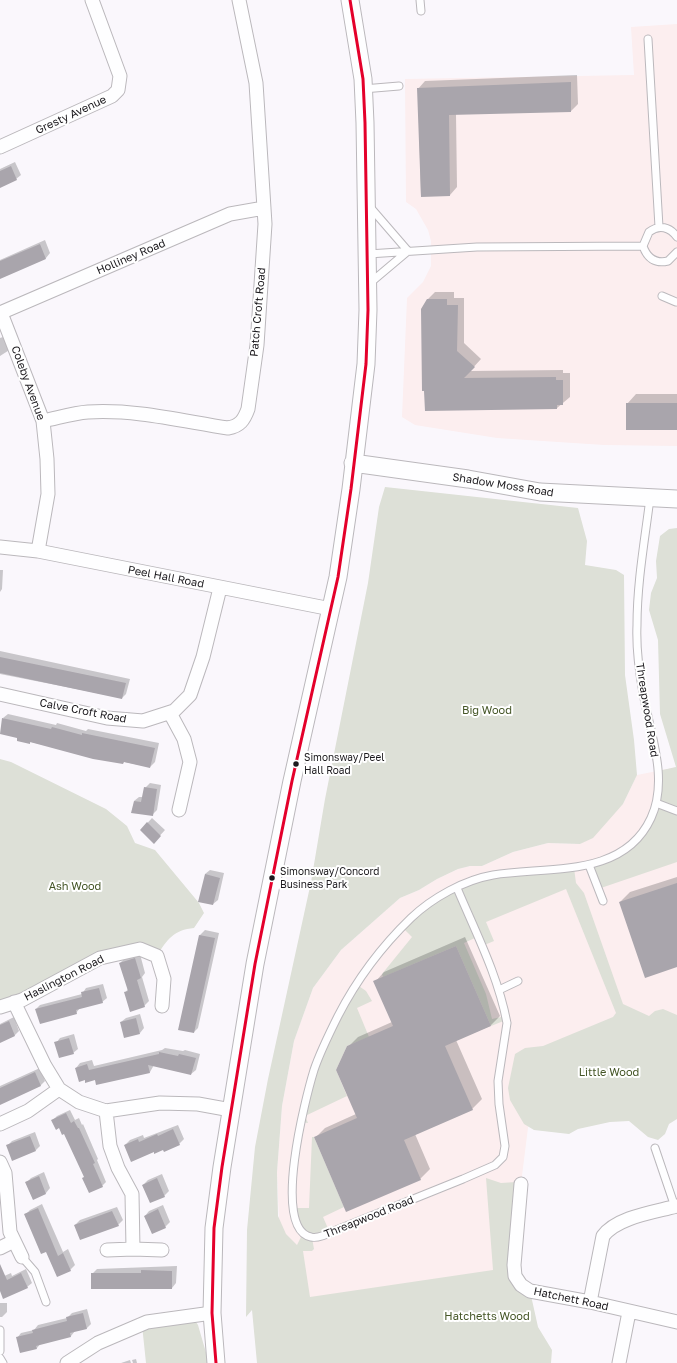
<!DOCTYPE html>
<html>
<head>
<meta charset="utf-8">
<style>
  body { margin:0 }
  canvas { display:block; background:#faf7fc }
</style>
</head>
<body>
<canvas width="677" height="1363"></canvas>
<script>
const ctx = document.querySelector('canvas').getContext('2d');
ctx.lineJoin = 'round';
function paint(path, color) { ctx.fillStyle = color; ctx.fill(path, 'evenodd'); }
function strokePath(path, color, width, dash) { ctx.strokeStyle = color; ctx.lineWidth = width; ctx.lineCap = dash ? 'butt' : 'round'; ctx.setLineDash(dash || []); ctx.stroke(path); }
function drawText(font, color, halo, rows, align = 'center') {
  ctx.font = font + ' "Golos Text",sans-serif'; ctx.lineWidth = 4; ctx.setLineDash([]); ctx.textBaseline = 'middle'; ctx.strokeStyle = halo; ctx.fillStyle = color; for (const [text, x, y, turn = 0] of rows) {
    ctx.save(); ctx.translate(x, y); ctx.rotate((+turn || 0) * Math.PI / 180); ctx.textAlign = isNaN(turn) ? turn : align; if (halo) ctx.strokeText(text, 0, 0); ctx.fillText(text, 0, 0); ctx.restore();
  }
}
paint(new Path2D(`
  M 677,24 L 677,446 L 604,445 L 497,438 L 415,425 L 402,417 L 407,298 L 423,282 L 431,266 L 431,241 L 428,230 L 416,209 L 406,202 L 405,79 L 634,75 L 631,27 Z
  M 677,767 L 677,1064 L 530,1112 L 521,1184 L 490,1279 L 287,1307 L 279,1221 L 277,1172 L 282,1106 L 294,1041 L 313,988 L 341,950 L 400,898 L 419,890 L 437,879 L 458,869 L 470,866 L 482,866 L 513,852 L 548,843 L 580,844 L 623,804 L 637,775 Z`), '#fceeef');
paint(new Path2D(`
  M 385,487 L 578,508 L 587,541 L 585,565 L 616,570 L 624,575 L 625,675 L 634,740 L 637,775 L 623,804 L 593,838 L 580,844 L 548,843 L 513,852 L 482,866 L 470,866 L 458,869 L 437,879 L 419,890 L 400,898 L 341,950 L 313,988 L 294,1041 L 282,1106 L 277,1172 L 278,1216 L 286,1234 L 297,1245 L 303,1233 L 293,1208 L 309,1208 L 312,1137 L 314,1137 L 344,1207 L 323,1217 L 330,1233 L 312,1238 L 314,1249 L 312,1251 L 303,1251 L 310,1297 L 493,1270 L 486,1178 L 501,1183 L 516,1182 L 514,1265 L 530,1291 L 538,1327 L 552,1350 L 551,1363 L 257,1363 L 252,1310 L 246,1317 L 247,1230 L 255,1147 L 268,1079 L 311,882 L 325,799 L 368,583 L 379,507 Z
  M 677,528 L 677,862 L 598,889 L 589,865 L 621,851 L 651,818 L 658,771 L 676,767 L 660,714 L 658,640 L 649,610 L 651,593 L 657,578 L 656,561 L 660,536 L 669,529 Z
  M 0,759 L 11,762 L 106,809 L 127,826 L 135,843 L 155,850 L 199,903 L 204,913 L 194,928 C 174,930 167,939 157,956 L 140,949 L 100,958 L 0,1007 Z
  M 574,868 L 576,883 L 584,893 L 623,1004 L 649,1016 L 655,1011 L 663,1009 L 677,1015 L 677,1119 L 669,1124 L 665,1134 L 658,1140 L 648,1137 L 629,1121 L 610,1122 L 578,1129 L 569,1134 L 534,1130 L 524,1124 L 510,1100 L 508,1088 L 515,1054 L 525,1048 L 543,1046 L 613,1017 L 616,1013 L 566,889 L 486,922 L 494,941 L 482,946 L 477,937 L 464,943 L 486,994 L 492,1019 L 506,1016 L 506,1020 L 491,1026 L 456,946 L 383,977 L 382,974 L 412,937 L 402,927 L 427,906 L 480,878 Z
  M 356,984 L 366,991 L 372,1001 L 357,1008 L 369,1037 L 347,1046 L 336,1070 L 347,1096 L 305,1116 L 308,1123 L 300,1122 L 315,1069 Z
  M 192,1316 L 198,1325 L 209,1363 L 146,1363 L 142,1325 Z`), '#dde0d7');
paint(new Path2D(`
  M 577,75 L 578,104 L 571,111 L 456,114 L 457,187 L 450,195 L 421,196 L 418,89 L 425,81 Z
  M 15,162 L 21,175 L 16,179 L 0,187 L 0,169 Z
  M 45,240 L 50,253 L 46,258 L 0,277 L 0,260 Z
  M 435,292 L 454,292 L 454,298 L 464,298 L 464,343 L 481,359 L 470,371 L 563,370 L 563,373 L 570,373 L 570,397 L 557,408 L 426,410 L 428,299 Z
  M 6,336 L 11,349 L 0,356 L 0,338 Z
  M 636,394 L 677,394 L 677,429 L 627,404 Z
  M 0,570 L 3,570 L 2,589 L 0,592 Z
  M 0,651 L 130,679 L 126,694 L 122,698 L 0,674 Z
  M 8,714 L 56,725 L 57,723 L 86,731 L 88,729 L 159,743 L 155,762 L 150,767 L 78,753 L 31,742 L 29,743 L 3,718 Z
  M 150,783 L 161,785 L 157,810 L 152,815 L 134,801 L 139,797 L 143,797 L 145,788 Z
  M 152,818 L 165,830 L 154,842 L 141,830 Z
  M 210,870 L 224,873 L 218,900 L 213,904 L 205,874 Z
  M 677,877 L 677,966 L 620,902 L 630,892 Z
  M 205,930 L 219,933 L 198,1028 L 194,1032 L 179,1029 L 200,935 Z
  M 465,937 L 500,1016 L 490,1026 L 456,1040 L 482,1099 L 472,1109 L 415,1134 L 430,1169 L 420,1179 L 315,1138 L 325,1128 L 356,1114 L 348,1047 L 358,1037 L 392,1022 L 375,982 L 384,972 Z
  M 140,954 L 145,973 L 142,977 L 149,1001 L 144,1006 L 125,993 L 128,989 L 120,963 L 125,958 Z
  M 103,984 L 107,998 L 102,1002 L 80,1008 L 76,1013 L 36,1009 L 40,1005 L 82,994 L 86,988 Z
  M 140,1014 L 144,1028 L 140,1033 L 121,1022 L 126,1018 Z
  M 14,1017 L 19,1031 L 15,1035 L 0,1042 L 0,1024 Z
  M 74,1034 L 78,1049 L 73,1053 L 56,1043 L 60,1038 Z
  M 165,1048 L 183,1051 L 185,1050 L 200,1054 L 196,1070 L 191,1074 L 154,1065 L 150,1072 L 97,1084 L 95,1079 L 85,1079 L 76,1068 L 80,1063 L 92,1060 L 94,1066 L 162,1050 Z
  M 40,1068 L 45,1081 L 41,1085 L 0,1104 L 0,1086 Z
  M 70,1110 L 75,1120 L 79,1118 L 82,1125 L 83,1124 L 98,1159 L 97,1160 L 106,1182 L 102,1186 L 85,1177 L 65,1133 L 53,1120 L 57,1116 Z
  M 178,1125 L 184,1139 L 179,1144 L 154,1151 L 125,1145 L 130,1140 L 143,1135 L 144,1138 Z
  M 35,1132 L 40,1146 L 36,1150 L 7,1146 L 12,1141 Z
  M 44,1172 L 50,1188 L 46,1193 L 33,1199 L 26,1183 L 31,1178 Z
  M 162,1174 L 169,1191 L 164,1196 L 143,1185 L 148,1180 Z
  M 42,1204 L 63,1252 L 68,1249 L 75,1265 L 70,1270 L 47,1251 L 25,1215 L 30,1210 Z
  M 163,1205 L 170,1222 L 165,1227 L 145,1216 L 149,1211 Z
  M 117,1207 L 123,1220 L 118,1225 L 75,1225 L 80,1220 Z
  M 177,1266 L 176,1283 L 172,1288 L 92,1274 L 97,1269 Z
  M 26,1269 L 32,1283 L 27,1287 L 0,1289 L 2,1277 L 11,1273 L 12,1276 Z
  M 0,1303 L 7,1303 L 7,1312 L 2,1317 L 0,1317 Z
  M 87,1309 L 91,1324 L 87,1328 L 75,1331 L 71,1336 L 41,1343 L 37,1348 L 20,1352 L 17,1338 L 21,1333 L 34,1330 L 38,1325 L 67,1318 L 72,1313 Z
  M 136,1359 L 137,1363 L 133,1363 L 132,1360 Z
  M 130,1360 L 131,1363 L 121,1363 Z`), '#0003');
paint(new Path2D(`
  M 571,82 L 571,112 L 449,115 L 450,196 L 421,197 L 417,88 Z
  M 11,166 L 17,180 L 0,188 L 0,171 Z
  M 40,244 L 46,259 L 0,279 L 0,261 Z
  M 427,299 L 447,299 L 447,305 L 458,305 L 457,351 L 475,367 L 464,378 L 556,377 L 556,380 L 563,380 L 563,405 L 557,405 L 557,409 L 425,411 L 424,391 L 422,391 L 421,309 Z
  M 626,403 L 677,403 L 677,430 L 626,430 Z
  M 0,657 L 126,683 L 122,699 L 0,673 Z
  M 2,718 L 51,729 L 52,727 L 82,735 L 82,733 L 155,748 L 150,768 L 124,762 L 123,764 L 93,759 L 30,742 L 30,744 L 17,741 L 17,738 L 0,734 Z
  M 144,787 L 157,789 L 153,816 L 131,813 L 134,801 L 141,802 Z
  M 147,822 L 161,836 L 154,844 L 140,830 Z
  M 205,874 L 220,878 L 213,905 L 198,902 Z
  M 677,883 L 677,967 L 645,978 L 619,902 Z
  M 199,935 L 215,938 L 194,1033 L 178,1030 Z
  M 456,946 L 491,1026 L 445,1046 L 473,1110 L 404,1140 L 421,1180 L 346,1212 L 314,1137 L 357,1118 L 336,1070 L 347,1046 L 393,1026 L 373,981 Z
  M 135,958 L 141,978 L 137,980 L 145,1007 L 130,1012 L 124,992 L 128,991 L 119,963 Z
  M 99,988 L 103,1003 L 76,1010 L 77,1014 L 40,1024 L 35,1009 L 82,997 L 81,992 Z
  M 136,1018 L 140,1034 L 124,1038 L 120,1022 Z
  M 9,1021 L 15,1036 L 0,1043 L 0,1025 Z
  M 69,1038 L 74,1054 L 59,1058 L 54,1042 Z
  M 159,1052 L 178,1056 L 179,1054 L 196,1058 L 191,1075 L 148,1065 L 150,1073 L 96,1085 L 95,1080 L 85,1083 L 85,1080 L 79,1082 L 75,1068 L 87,1064 L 89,1070 L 159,1054 Z
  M 35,1072 L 41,1086 L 0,1105 L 0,1088 Z
  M 66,1113 L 71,1123 L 74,1121 L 78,1128 L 79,1128 L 95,1163 L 93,1164 L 103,1187 L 89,1193 L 82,1178 L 84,1177 L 64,1134 L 62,1135 L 59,1128 L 56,1130 L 51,1120 Z
  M 173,1129 L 180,1145 L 164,1152 L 163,1150 L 154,1154 L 154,1152 L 131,1162 L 124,1145 L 138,1139 L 139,1142 L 157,1134 L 158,1136 Z
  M 30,1136 L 36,1151 L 12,1161 L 6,1145 Z
  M 39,1176 L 46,1194 L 33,1200 L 25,1182 Z
  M 157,1178 L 165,1197 L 150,1203 L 142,1185 Z
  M 38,1208 L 58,1256 L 63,1253 L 71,1271 L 57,1277 L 46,1252 L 41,1254 L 24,1214 Z
  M 158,1209 L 166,1228 L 152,1234 L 144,1216 Z
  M 112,1211 L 119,1226 L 80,1240 L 74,1225 Z
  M 0,1264 L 7,1280 L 21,1273 L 28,1288 L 3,1299 L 0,1291 Z
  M 141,1270 L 172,1271 L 172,1289 L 91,1289 L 91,1273 L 141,1273 Z
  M 83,1313 L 87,1329 L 70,1333 L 71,1337 L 36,1346 L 37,1349 L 20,1353 L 16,1337 L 33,1333 L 32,1330 L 67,1321 L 66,1317 Z`), '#a9a5ac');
const service = new Path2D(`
  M 420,0 L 421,11
  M 648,39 L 659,227
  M 363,89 L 399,86
  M 370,207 L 408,251 L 370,283
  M 677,237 C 670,227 659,224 649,232 L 643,246 C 647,258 655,264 668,261 L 677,252
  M 368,254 L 477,247 L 643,246
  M 662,296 L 676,302
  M 656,803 L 677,811
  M 589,865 L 603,901
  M 457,888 C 475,931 498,975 507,1023 L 498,1081 L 499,1104 L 505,1146 L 503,1157 L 495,1165 L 463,1179 L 334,1231 C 328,1234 318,1239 311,1237 C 271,1229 306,1096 314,1070 C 320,1052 329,1034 338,1016 C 356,981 382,946 411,918 C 432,898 464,880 493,875 C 546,866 623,879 651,818 C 669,779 650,733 643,693 C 639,671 636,647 637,625 C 637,582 645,539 650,498
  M 499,990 L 518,981
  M 655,1148 L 675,1207
  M 22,1257 L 35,1272 L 46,1302
  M 0,1330 L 0,1351
  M 0,1358 L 3,1363`);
const minor = new Path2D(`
  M 0,147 L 112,96 L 118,90 L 120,76 L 92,0
  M 0,313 L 230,214 L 264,208
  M 1,313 L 43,421 L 47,459 L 48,494 L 38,551
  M 43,421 C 58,418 73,413 88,412 C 135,409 182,421 228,428 C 240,426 244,420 248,409 L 257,345 L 265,224 L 256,83 L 239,0
  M 0,547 L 38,551 L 331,609
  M 0,694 L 107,718 L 143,721 L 174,711 L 190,695 L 203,657 L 220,588
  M 170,713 L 184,739 L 190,762 L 179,810
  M 14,1002 L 45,1066 L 59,1089 L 79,1102 L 106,1111 L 160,1103 L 198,1104 L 231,1110
  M 0,1007 L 22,1000 L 100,958 L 140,949 L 157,956 L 164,979 L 162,1006
  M 106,1111 L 110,1146 L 118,1168 L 132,1194 L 133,1249 L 107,1250
  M 0,1124 L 28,1111 L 59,1089
  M 0,1162 L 5,1173 L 10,1232 L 22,1257
  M 521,1184 L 514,1265 L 515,1276 L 521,1285 L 530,1291 L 590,1302 L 677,1322
  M 0,1248 L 14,1241
  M 133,1249 L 162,1250
  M 590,1302 L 603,1236 C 617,1217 655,1212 677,1206
  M 67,1363 L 98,1343 L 147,1322 L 212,1313
  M 619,1363 L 629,1312`);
const tertiary = new Path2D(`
  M 353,463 L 468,479 L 540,492 L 677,499
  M 216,1363 L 212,1313 L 214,1228 L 222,1167 L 255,964 L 292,781 L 338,577 L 351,489 L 366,364 L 368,310 L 365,123 L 363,79 L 350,0`);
strokePath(service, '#bbb8bc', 9);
strokePath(minor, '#bbb8bc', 15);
strokePath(tertiary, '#bbb8bc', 19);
strokePath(service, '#fefeff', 7);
strokePath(minor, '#fefeff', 13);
strokePath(tertiary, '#fefeff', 17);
strokePath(new Path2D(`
  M 216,1363 L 212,1313 L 214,1228 L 222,1167 L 255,964 L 292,781 L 338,577 L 351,489 L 366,364 L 368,310 L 365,123 L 363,79 L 350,0`), '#e4002b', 3);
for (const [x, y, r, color] of [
  [296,764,3.5,"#1c1a1e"],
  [272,878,3.5,"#1c1a1e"]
]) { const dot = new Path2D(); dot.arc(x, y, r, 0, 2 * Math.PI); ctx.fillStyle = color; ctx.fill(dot); strokePath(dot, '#fff', 1.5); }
drawText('10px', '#1c1a1e', '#fff', [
  ["Simonsway/Peel",304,758],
  ["Hall Road",304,771],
  ["Simonsway/Concord",280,872],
  ["Business Park",280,885]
], 'left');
drawText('11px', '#1c1a1e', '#fff', [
  ["Gresty Avenue",71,115,-25],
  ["Holliney Road",131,257,-23],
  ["Patch Croft Road",258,312,-85],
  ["Coleby Avenue",28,383,70],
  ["Shadow Moss Road",503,485,9],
  ["Peel Hall Road",166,577,11],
  ["Threapwood Road",647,710,81],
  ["Calve Croft Road",83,711,11],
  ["Haslington Road",64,978,-27],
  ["Threapwood Road",369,1217,-22],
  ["Hatchett Road",571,1299,12]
]);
drawText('11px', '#465728', '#fff', [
  ["Big Wood",487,711],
  ["Ash Wood",75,887],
  ["Little Wood",609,1073],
  ["Hatchetts Wood",487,1317]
]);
</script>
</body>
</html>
